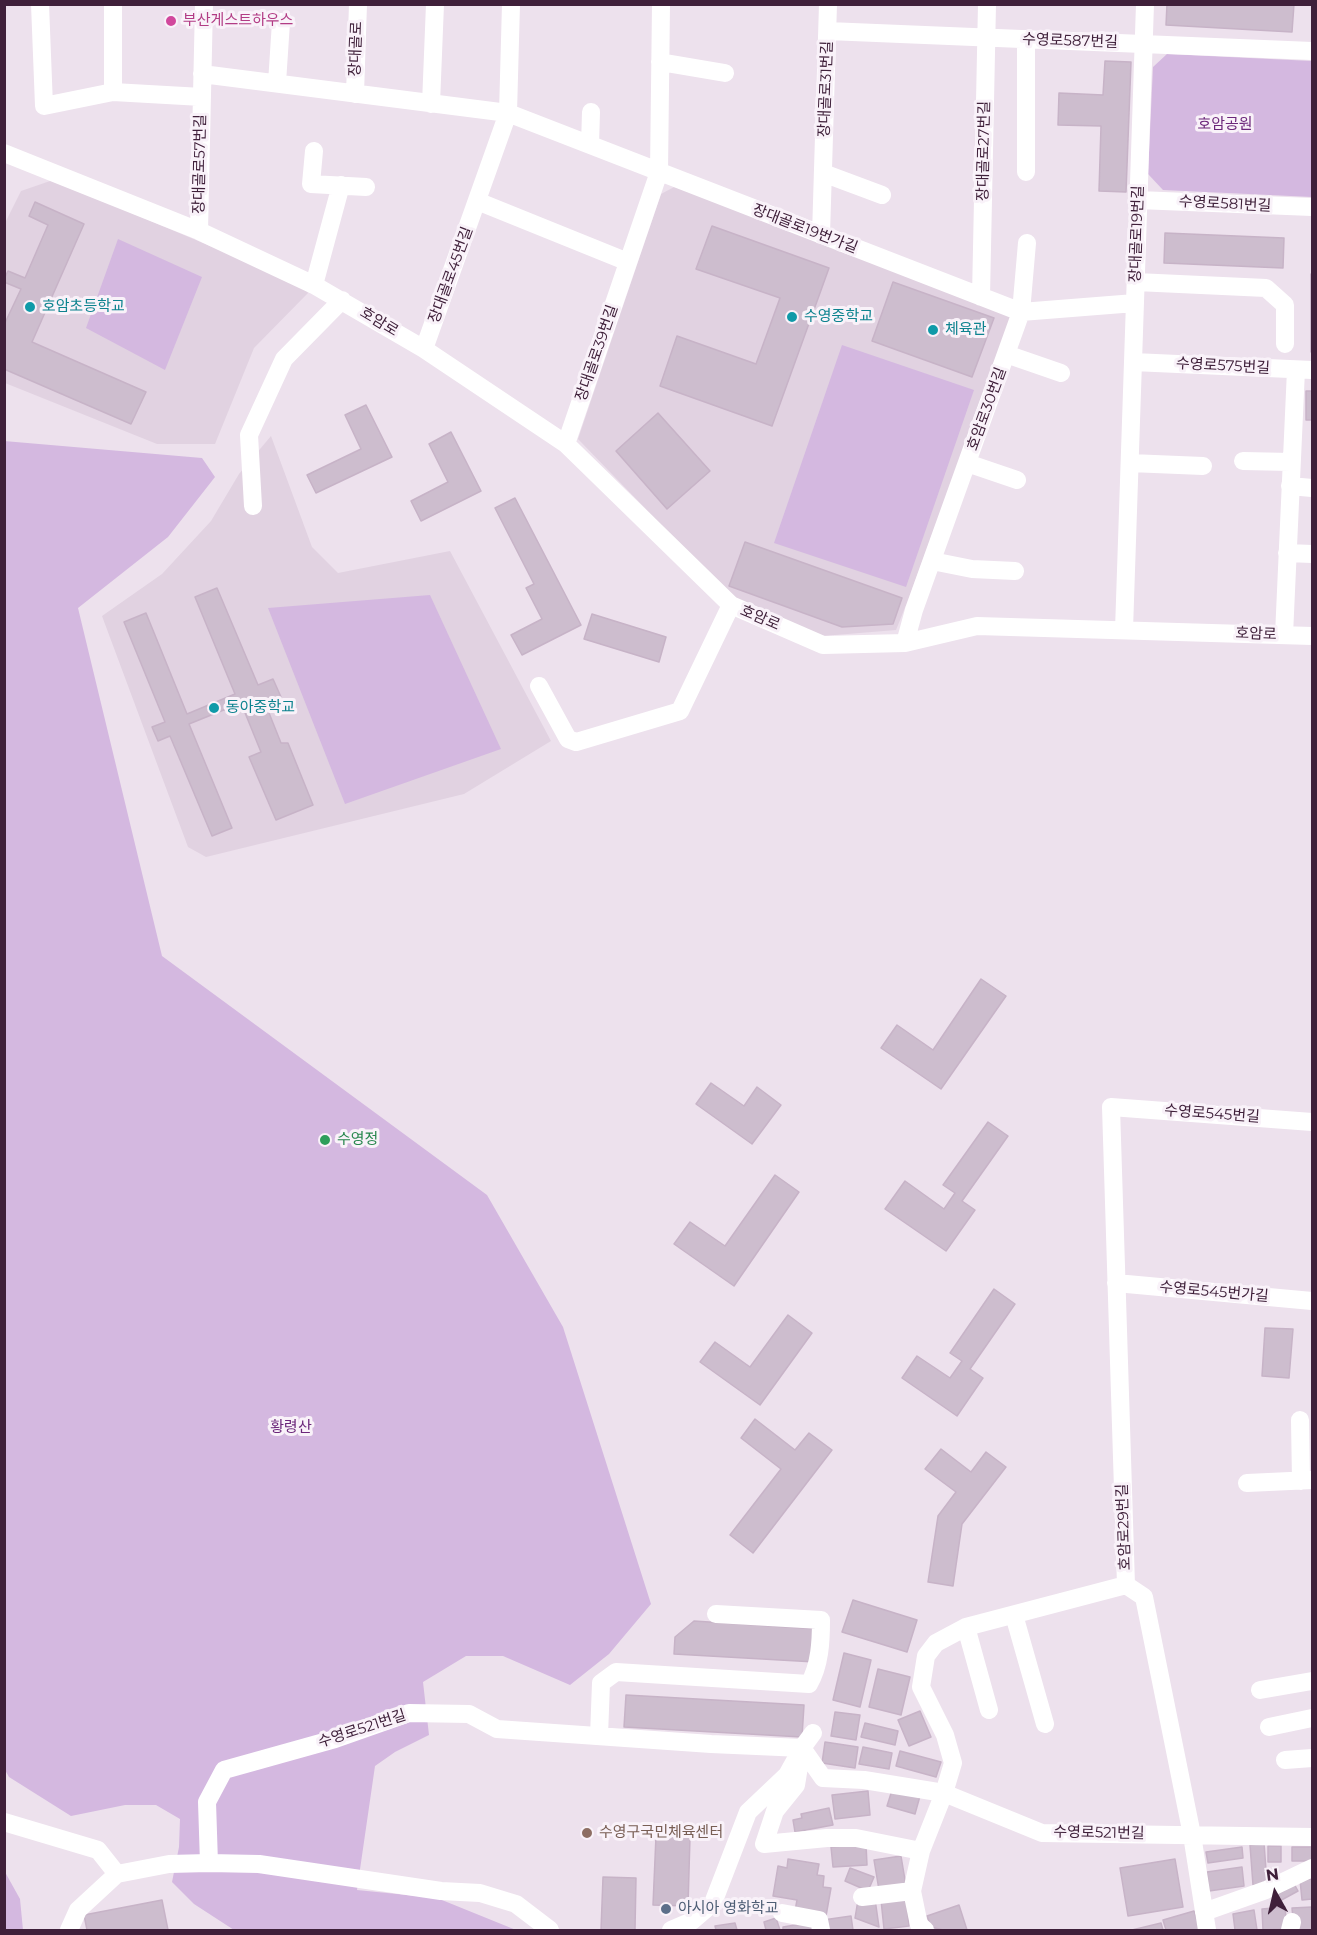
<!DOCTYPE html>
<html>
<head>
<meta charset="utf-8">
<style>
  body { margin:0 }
  #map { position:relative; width:1317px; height:1935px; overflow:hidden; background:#ede1ed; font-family:Montserrat,sans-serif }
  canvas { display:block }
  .frame { position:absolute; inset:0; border:6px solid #3f203a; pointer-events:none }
  .north { position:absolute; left:1245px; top:1863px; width:60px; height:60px; -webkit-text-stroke:4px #f9f2f9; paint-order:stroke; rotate:352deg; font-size:16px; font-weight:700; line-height:24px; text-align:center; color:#3f203a }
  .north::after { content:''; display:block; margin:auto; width:21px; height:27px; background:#3f203a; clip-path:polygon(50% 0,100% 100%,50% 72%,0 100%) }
</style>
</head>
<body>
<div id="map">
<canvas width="1317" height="1935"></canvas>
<div class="frame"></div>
<div class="north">N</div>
</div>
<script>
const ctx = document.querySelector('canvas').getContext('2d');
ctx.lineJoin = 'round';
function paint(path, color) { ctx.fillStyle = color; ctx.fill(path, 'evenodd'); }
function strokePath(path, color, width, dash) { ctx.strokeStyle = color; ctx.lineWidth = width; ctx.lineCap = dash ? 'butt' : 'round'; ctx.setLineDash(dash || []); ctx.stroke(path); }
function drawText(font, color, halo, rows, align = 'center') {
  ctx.font = font + ' Montserrat,"Noto Sans KR",sans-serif'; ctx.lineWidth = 6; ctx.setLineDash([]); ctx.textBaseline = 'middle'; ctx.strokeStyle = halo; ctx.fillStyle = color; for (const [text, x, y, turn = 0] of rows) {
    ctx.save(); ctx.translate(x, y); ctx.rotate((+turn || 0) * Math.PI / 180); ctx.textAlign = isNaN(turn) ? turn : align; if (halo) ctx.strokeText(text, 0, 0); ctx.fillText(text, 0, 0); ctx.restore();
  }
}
paint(new Path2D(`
  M 53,180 L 303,285 L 308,293 L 254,348 L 215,444 L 157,444 L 5,383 L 4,225 L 21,191 Z
  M 676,186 L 1012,317 L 908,600 L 896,630 L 823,636 L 736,602 L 578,439 L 661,194 Z
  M 271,436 L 312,547 L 338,573 L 450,551 L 551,741 L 464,794 L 206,857 L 188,847 L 102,616 L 162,574 L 211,521 L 239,474 Z`), '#e1d2e1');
paint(new Path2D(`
  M 1167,54 L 1312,61 L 1312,197 L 1163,190 L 1148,174 L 1153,67 Z
  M 118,239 L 202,277 L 165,370 L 86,328 Z
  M 842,345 L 974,390 L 906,587 L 774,543 Z
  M 4,441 L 202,458 L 215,477 L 168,537 L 78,608 L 162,956 L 487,1195 L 563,1327 L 651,1604 L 609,1654 L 570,1685 L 503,1656 L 466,1656 L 423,1682 L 429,1735 L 395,1752 L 375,1766 L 357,1890 L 437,1898 L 516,1930 L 234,1930 L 194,1904 L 172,1882 L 179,1847 L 180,1819 L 156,1805 L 125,1805 L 71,1816 L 9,1777 L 5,1770 Z
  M 430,595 L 501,749 L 345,804 L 268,608 Z
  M 5,1872 L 20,1899 L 23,1930 L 5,1930 Z`), '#d4b8e0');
const building = new Path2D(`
  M 1167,4 L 1294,4 L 1292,32 L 1166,25 Z
  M 1105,61 L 1131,62 L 1126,192 L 1099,191 L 1101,126 L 1058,125 L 1059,93 L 1103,95 Z
  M 35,202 L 84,224 L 32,342 L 146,392 L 131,424 L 4,369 L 4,325 L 21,289 L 4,282 L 4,279 L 8,271 L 25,278 L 48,225 L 29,216 Z
  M 712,226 L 829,268 L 772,426 L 660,386 L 677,336 L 756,364 L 780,298 L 696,269 Z
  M 1165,233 L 1284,238 L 1283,268 L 1164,263 Z
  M 1311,274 L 1312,274 L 1312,352 L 1311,352 Z
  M 893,282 L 994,318 L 972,377 L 872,341 Z
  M 1306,391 L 1312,391 L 1312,420 L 1306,420 Z
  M 366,405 L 392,457 L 316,493 L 307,475 L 361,449 L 345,415 Z
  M 658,413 L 710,471 L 667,509 L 616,451 Z
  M 451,432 L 481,491 L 421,521 L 411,501 L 448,482 L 429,444 Z
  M 515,498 L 581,625 L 522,655 L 511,635 L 542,619 L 526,588 L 534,584 L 495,508 Z
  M 745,542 L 902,598 L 893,624 L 842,627 L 729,586 Z
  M 217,588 L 258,685 L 273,679 L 281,697 L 265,703 L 281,743 L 288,743 L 313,805 L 276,820 L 249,757 L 261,752 L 241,703 L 189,724 L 232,828 L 212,836 L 170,736 L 158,741 L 152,727 L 165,722 L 124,622 L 146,613 L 187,714 L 235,694 L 195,597 Z
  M 592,614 L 666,637 L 659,662 L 584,639 Z
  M 981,979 L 1006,996 L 941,1089 L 881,1048 L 897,1025 L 933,1050 Z
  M 711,1083 L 744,1106 L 757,1087 L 781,1105 L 752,1144 L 696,1104 Z
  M 988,1122 L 1008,1136 L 962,1201 L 975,1210 L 946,1251 L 885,1209 L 905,1181 L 944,1209 L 955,1193 L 943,1185 Z
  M 775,1175 L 799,1192 L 734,1286 L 674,1244 L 690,1222 L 725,1246 Z
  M 994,1289 L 1015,1304 L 970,1369 L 983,1378 L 957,1416 L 902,1378 L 917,1356 L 950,1378 L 962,1361 L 950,1353 Z
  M 788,1315 L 812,1333 L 760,1405 L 700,1362 L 715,1342 L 750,1367 Z
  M 1265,1328 L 1293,1329 L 1289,1378 L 1262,1376 Z
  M 755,1419 L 795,1450 L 809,1433 L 832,1450 L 753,1553 L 730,1535 L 781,1469 L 741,1438 Z
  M 941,1449 L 971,1472 L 986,1452 L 1006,1467 L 962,1524 L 953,1586 L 928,1582 L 938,1516 L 956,1492 L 925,1469 Z
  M 853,1600 L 917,1620 L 907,1652 L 842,1632 Z
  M 694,1621 L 817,1629 L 815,1662 L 674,1654 L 675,1637 Z
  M 844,1653 L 871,1660 L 860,1707 L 833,1700 Z
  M 878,1669 L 910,1677 L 901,1715 L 869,1707 Z
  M 626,1695 L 804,1705 L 802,1737 L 624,1727 Z
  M 920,1711 L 931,1737 L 909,1746 L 898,1720 Z
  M 835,1712 L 860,1715 L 856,1740 L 831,1736 Z
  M 865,1723 L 898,1731 L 895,1745 L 861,1737 Z
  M 825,1742 L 858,1747 L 855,1768 L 822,1763 Z
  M 863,1747 L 892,1753 L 889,1769 L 859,1764 Z
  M 900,1751 L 941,1762 L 936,1777 L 896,1766 Z
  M 893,1787 L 920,1796 L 915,1814 L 887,1806 Z
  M 868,1791 L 870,1815 L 835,1819 L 832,1795 Z
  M 829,1808 L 833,1825 L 795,1832 L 793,1820 L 802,1818 L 801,1814 Z
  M 656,1836 L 690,1837 L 688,1906 L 653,1905 Z
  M 1264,1843 L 1267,1883 L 1253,1885 L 1250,1845 Z
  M 866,1844 L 867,1865 L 833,1867 L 831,1847 Z
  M 1268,1846 L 1281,1846 L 1281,1862 L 1268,1862 Z
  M 1242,1847 L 1243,1858 L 1208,1863 L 1206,1852 Z
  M 1292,1847 L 1312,1847 L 1312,1861 L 1292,1861 Z
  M 901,1856 L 906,1886 L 879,1890 L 874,1860 Z
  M 788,1859 L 819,1864 L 817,1875 L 824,1876 L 823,1887 L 831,1888 L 826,1916 L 795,1911 L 797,1900 L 773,1896 L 778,1866 L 787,1868 Z
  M 1175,1859 L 1183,1907 L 1128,1916 L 1120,1868 Z
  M 1242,1867 L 1244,1886 L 1209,1891 L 1207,1872 Z
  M 850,1868 L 874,1877 L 868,1891 L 845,1881 Z
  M 603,1877 L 636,1878 L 635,1930 L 601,1930 Z
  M 1312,1879 L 1312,1899 L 1302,1900 L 1300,1880 Z
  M 1292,1880 L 1298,1891 L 1276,1903 L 1270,1892 Z
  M 906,1897 L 909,1926 L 884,1929 L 881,1900 Z
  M 875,1899 L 879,1927 L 855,1918 L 858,1900 Z
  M 162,1900 L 168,1930 L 87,1930 L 84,1915 Z
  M 959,1905 L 967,1930 L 943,1930 L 931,1927 L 927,1916 Z
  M 1285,1907 L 1287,1929 L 1263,1930 L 1262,1909 Z
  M 1312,1907 L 1312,1930 L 1294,1930 L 1292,1908 Z
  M 1254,1910 L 1257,1930 L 1235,1930 L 1233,1914 Z
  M 1194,1911 L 1200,1930 L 1166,1930 L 1163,1920 Z
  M 851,1916 L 853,1930 L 825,1930 L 823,1920 Z
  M 776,1918 L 780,1930 L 766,1930 L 764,1922 Z
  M 813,1922 L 814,1930 L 783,1930 L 783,1927 Z
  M 735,1923 L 737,1930 L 716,1930 L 715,1926 Z
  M 1161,1923 L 1163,1930 L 1132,1930 Z`);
paint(building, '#cdbdce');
strokePath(building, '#c7b3c7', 1.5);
strokePath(new Path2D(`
  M 40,4 L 44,106 L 113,92 L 202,97
  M 828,31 L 1312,51
  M 1026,39 L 1026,172
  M 660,62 L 725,73
  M 202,74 L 508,113 L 1021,312 L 1135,303
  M 277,83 L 281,22
  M 113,92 L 113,4
  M 355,94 L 358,4
  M 431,104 L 435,4
  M 590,145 L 591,112
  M 314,151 L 311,184 L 366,187
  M 4,153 L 199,231 L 314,285 L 424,349 L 566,444 L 731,605 L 823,645 L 905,643 L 977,626 L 1312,636
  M 823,173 L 882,195
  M 1138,200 L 1312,207
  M 477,201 L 628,262
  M 199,231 L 204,4
  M 821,235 L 828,4
  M 1136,282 L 1266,288 L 1285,305 L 1285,344
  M 314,285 L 341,185
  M 981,297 L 987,4
  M 424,349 L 508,113 L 511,4
  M 1006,354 L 1061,373
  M 1133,362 L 1312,370
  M 566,444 L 659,172 L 661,4
  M 1243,461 L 1291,462
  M 967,463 L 1017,480
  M 1130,463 L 1203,466
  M 1290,486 L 1312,488
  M 253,506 L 249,435 L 284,359 L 342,300
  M 1287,553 L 1312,554
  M 932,561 L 972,569 L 1015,571
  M 1124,630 L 1145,4
  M 1284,635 L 1296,370
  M 905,643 L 914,610 L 1021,312 L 1027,243
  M 539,686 L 568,739 L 576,742 L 680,711 L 731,605
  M 1116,1283 L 1312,1301
  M 1300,1420 L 1301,1481
  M 1247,1483 L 1312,1480
  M 1126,1585 L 1111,1107 L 1312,1122
  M 1126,1585 L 1144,1597 L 1192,1835 L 1207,1930
  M 1014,1615 L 1045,1724
  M 966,1627 L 989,1710
  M 1260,1690 L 1312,1681
  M 1269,1727 L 1312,1718
  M 599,1736 L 601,1683 L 616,1672 L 809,1684 C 820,1665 821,1641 821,1620 L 716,1614
  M 802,1748 L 796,1785 L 775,1811 L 764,1844 L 827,1838 L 856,1838 L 921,1851
  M 1285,1760 L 1312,1758
  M 4,1822 L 98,1850 L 117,1874
  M 209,1863 L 259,1864 L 441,1891 L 480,1893 L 516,1904 L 550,1930
  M 862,1897 L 912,1891
  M 1204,1912 L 1266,1890 L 1312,1868
  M 782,1913 L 819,1920 L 821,1930
  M 69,1930 L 78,1910 L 117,1874 L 169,1864 L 209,1863 L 207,1802 L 224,1770 L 335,1739 L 409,1713 L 469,1714 L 497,1729 L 711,1744 L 802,1748 L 823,1778 L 864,1780 L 944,1793 L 1042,1833 L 1312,1837
  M 671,1930 L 692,1921 L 713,1903 L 748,1812 L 787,1775 L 802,1748 L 813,1733
  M 925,1930 L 919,1925 L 912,1891 L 921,1851 L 944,1793 L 953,1763 L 945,1735 L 921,1687 L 926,1656 L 936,1643 L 966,1627 L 1126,1585
  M 1290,1930 L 1292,1922`), '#fff', 18);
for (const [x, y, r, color] of [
  [171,21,6,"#d1479c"],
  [30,307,6,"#0f9aa8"],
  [792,317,6,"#0f9aa8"],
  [933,330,6,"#0f9aa8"],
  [214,708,6,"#0f9aa8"],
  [325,1140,6,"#2e9e5b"],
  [587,1833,6,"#8d6e63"],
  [666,1909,6,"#5c6f8a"]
]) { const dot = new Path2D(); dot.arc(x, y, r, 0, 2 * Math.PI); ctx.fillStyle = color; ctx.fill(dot); strokePath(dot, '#f9f2f9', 2); }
drawText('15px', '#b23c85', '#f9f2f9', [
  ["부산게스트하우스",183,21]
], 'left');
drawText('15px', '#3f203a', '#f9f2f9', [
  ["수영로587번길",1070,41,2],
  ["장대골로",356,49,-88],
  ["장대골로31번길",826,89,-88],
  ["장대골로27번길",984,151,-89],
  ["장대골로57번길",200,164,-89],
  ["수영로581번길",1225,204,3],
  ["장대골로19번가길",805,229,21],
  ["장대골로19번길",1137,234,-88],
  ["장대골로45번길",451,275,-70],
  ["호암로",379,322,31],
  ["장대골로39번길",597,353,-71],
  ["수영로575번길",1223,366,3],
  ["호암로30번길",987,409,-70],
  ["호암로",760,618,23],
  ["호암로",1256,634,2],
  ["수영로545번길",1212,1114,4],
  ["수영로545번가길",1214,1292,5],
  ["호암로29번길",1124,1527,-92],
  ["수영로521번길",362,1729,-18],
  ["수영로521번길",1099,1833,1]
]);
drawText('15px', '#6b267a', '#f9f2f9', [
  ["호암공원",1225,125],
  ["황령산",291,1428]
]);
drawText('15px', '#0d838f', '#f9f2f9', [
  ["호암초등학교",42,307],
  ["수영중학교",804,317],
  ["체육관",945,330],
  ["동아중학교",226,708]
], 'left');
drawText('15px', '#27864d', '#f9f2f9', [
  ["수영정",337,1140]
], 'left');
drawText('15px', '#785e54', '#f9f2f9', [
  ["수영구국민체육센터",599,1833]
], 'left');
drawText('15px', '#4e5e75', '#f9f2f9', [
  ["아시아 영화학교",678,1909]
], 'left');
</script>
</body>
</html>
